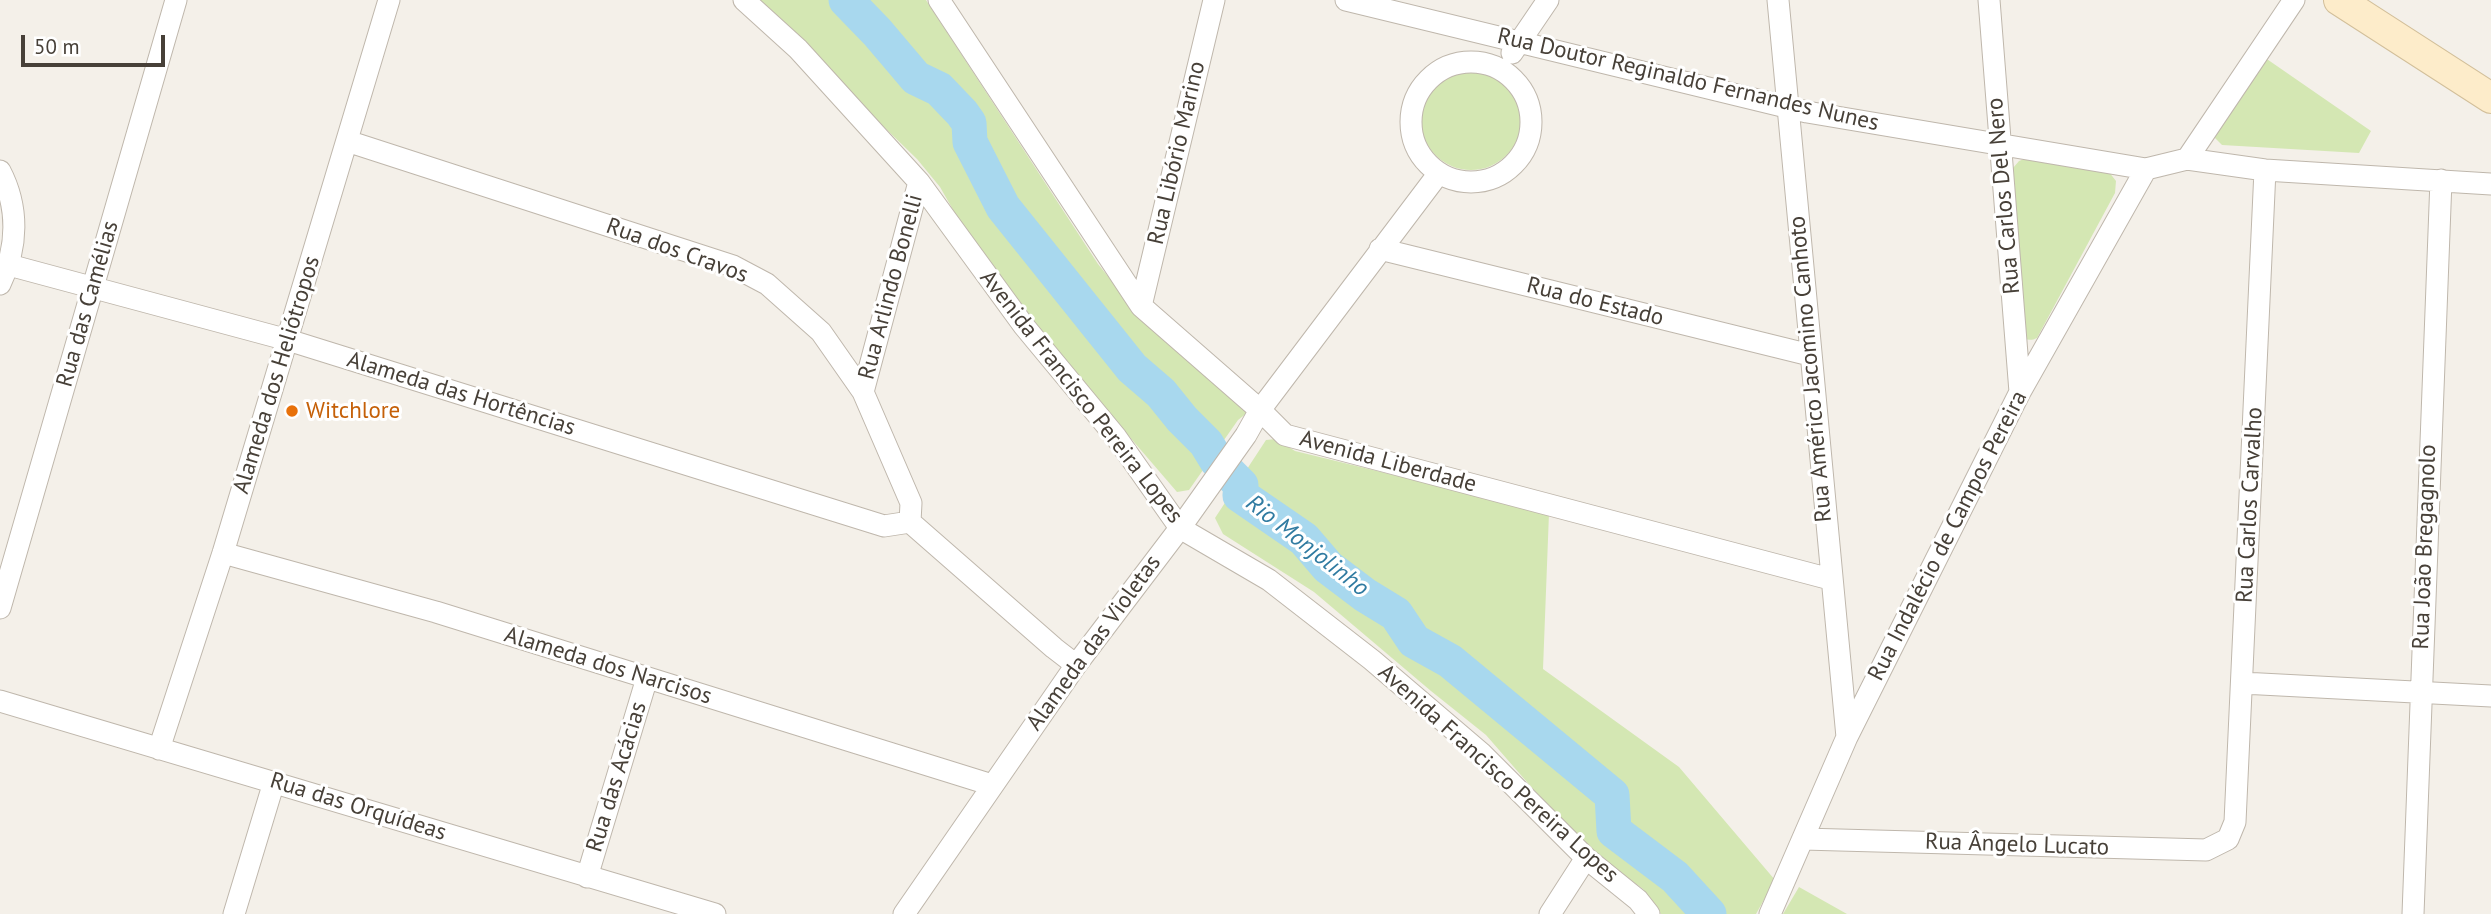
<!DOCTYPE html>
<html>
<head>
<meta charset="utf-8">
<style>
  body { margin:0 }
  #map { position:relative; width:2491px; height:914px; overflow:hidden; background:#f4f0e9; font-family:"PT Sans",sans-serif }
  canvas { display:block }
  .scale { position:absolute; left:21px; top:35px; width:144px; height:32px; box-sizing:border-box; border:4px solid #474038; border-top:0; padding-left:9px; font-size:21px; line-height:24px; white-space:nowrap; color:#474038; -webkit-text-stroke:5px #fff; paint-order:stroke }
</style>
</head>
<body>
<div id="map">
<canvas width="2491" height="914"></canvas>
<div class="scale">50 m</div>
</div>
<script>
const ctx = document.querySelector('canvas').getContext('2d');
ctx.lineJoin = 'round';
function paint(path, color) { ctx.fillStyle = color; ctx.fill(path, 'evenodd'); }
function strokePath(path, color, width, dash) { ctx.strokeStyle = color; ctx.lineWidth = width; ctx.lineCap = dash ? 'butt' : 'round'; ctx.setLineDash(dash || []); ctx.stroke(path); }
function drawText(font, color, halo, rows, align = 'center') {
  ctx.font = font + ' "PT Sans",sans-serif'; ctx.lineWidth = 6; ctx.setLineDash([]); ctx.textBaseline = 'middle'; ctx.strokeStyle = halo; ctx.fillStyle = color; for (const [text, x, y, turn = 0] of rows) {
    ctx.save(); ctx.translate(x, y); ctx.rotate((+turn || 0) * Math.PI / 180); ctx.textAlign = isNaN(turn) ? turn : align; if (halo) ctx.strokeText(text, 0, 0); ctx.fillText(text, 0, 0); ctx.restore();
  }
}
paint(new Path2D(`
  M 753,0 L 926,0 L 1098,264 L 1136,311 L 1247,413 L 1238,420 L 1189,490 L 1177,492 L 1066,363 L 976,250 L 940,187 L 917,159 Z
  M 2261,55 L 2371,131 L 2359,153 L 2222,145 L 2214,137 L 2214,126 Z
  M1421 120a50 50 0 1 1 100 0a50 50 0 1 1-100 0Z
  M 2024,159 L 2109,172 L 2116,181 L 2115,193 L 2037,338 C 2029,342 2024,339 2017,334 L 2013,168 L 2019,161 Z
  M 1276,439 L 1295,451 L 1549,513 L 1543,669 L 1679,767 L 1775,880 L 1756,914 L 1661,914 L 1643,889 L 1580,843 L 1486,735 L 1431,691 L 1314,592 L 1223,534 L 1215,518 L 1266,440 Z
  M 1799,887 L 1847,914 L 1783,914 Z`), '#d4e7b3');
strokePath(new Path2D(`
  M 846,0 L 877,32 L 916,78 L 939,89 L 962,113 L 969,123 L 970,142 L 1003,207 L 1132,368 L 1161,393 L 1182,419 L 1206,443 L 1217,461 L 1241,485 L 1240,495 L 1304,539 L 1328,567 L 1365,595 L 1396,614 L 1414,641 L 1450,661 L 1612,795 L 1614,831 L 1675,877 L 1709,914`), '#a8d8ee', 35);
const street = new Path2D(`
  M 744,0 L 798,49 L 919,182 L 1024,326 L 1116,437 L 1180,528 L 1269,580 L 1372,660 L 1481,753 L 1586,858 L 1638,900 L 1649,914
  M 939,0 L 1141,306 L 1260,410 L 1285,435 L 1830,579
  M 1346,0 L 1807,112 L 2146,169 L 2187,159 L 2265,170 L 2491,184
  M 1778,0 L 1847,737
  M 1989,0 L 2020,392
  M 1512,53 L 1548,0
  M1411 122a60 60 0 1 1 120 0a60 60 0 1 1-120 0Z
  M 347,141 L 733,266 L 767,284 L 821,332 L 863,392 L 911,503 L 910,522 L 1054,648 L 1076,665
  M 2187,159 L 2294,0
  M 0,171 C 19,207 18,248 0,284
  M 1380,249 L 1810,355
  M 9,265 L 288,340 L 884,526 L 910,522
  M 1141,306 L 1214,0
  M 863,392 L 919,182
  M 223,553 L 436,612 L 992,785
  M 0,608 L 176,0
  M 2242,683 L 2491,696
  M 0,701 L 715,914
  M 159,749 L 223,553 L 389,0
  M 1803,839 L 2206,850 L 2228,839 L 2235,822 L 2265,170
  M 587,877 L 647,678
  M 234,914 L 274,782
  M 904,914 L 1076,665 L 1180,528 L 1246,435 L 1260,410 L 1439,173
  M 1550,914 L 1586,858
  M 1770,914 L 1847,737 L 2020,392 L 2146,169
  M 2413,914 L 2441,180`);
const secondary = new Path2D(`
  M 2339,0 L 2491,98`);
strokePath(street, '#bfb7ac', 23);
strokePath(secondary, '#d2bf9a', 32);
strokePath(street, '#fff', 21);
strokePath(secondary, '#fdecca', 30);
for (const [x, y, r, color] of [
  [292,411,7,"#e8710a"]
]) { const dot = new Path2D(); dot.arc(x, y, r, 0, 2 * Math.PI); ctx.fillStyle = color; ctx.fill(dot); strokePath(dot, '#fff', 2.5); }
drawText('23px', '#474038', '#fff', [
  ["Rua Doutor Reginaldo Fernandes Nunes",1688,80,13],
  ["Rua Libório Marino",1177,153,-77],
  ["Rua Carlos Del Nero",2004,196,-95],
  ["Rua dos Cravos",677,251,20],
  ["Rua Arlindo Bonelli",891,287,-75],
  ["Rua do Estado",1595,302,14],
  ["Rua das Camélias",88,304,-74],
  ["Rua Américo Jacomino Canhoto",1811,369,-95],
  ["Alameda dos Heliótropos",277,375,-73],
  ["Alameda das Hortências",461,394,17],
  ["Avenida Francisco Pereira Lopes",1081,397,52],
  ["Avenida Liberdade",1388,462,15],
  ["Rua Carlos Carvalho",2250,505,-87],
  ["Rua Indalécio de Campos Pereira",1948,536,-63],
  ["Rua João Bregagnolo",2425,547,-88],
  ["Alameda das Violetas",1094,643,-54],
  ["Alameda dos Narcisos",608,666,17],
  ["Avenida Francisco Pereira Lopes",1498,774,42],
  ["Rua das Acácias",617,777,-73],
  ["Rua das Orquídeas",358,807,17],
  ["Rua Ângelo Lucato",2017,845,2]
]);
drawText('23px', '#c56008', '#fff', [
  ["Witchlore",306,411]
], 'left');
drawText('italic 24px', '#307ba1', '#fff', [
  ["Rio Monjolinho",1307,546,38]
]);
</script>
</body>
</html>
